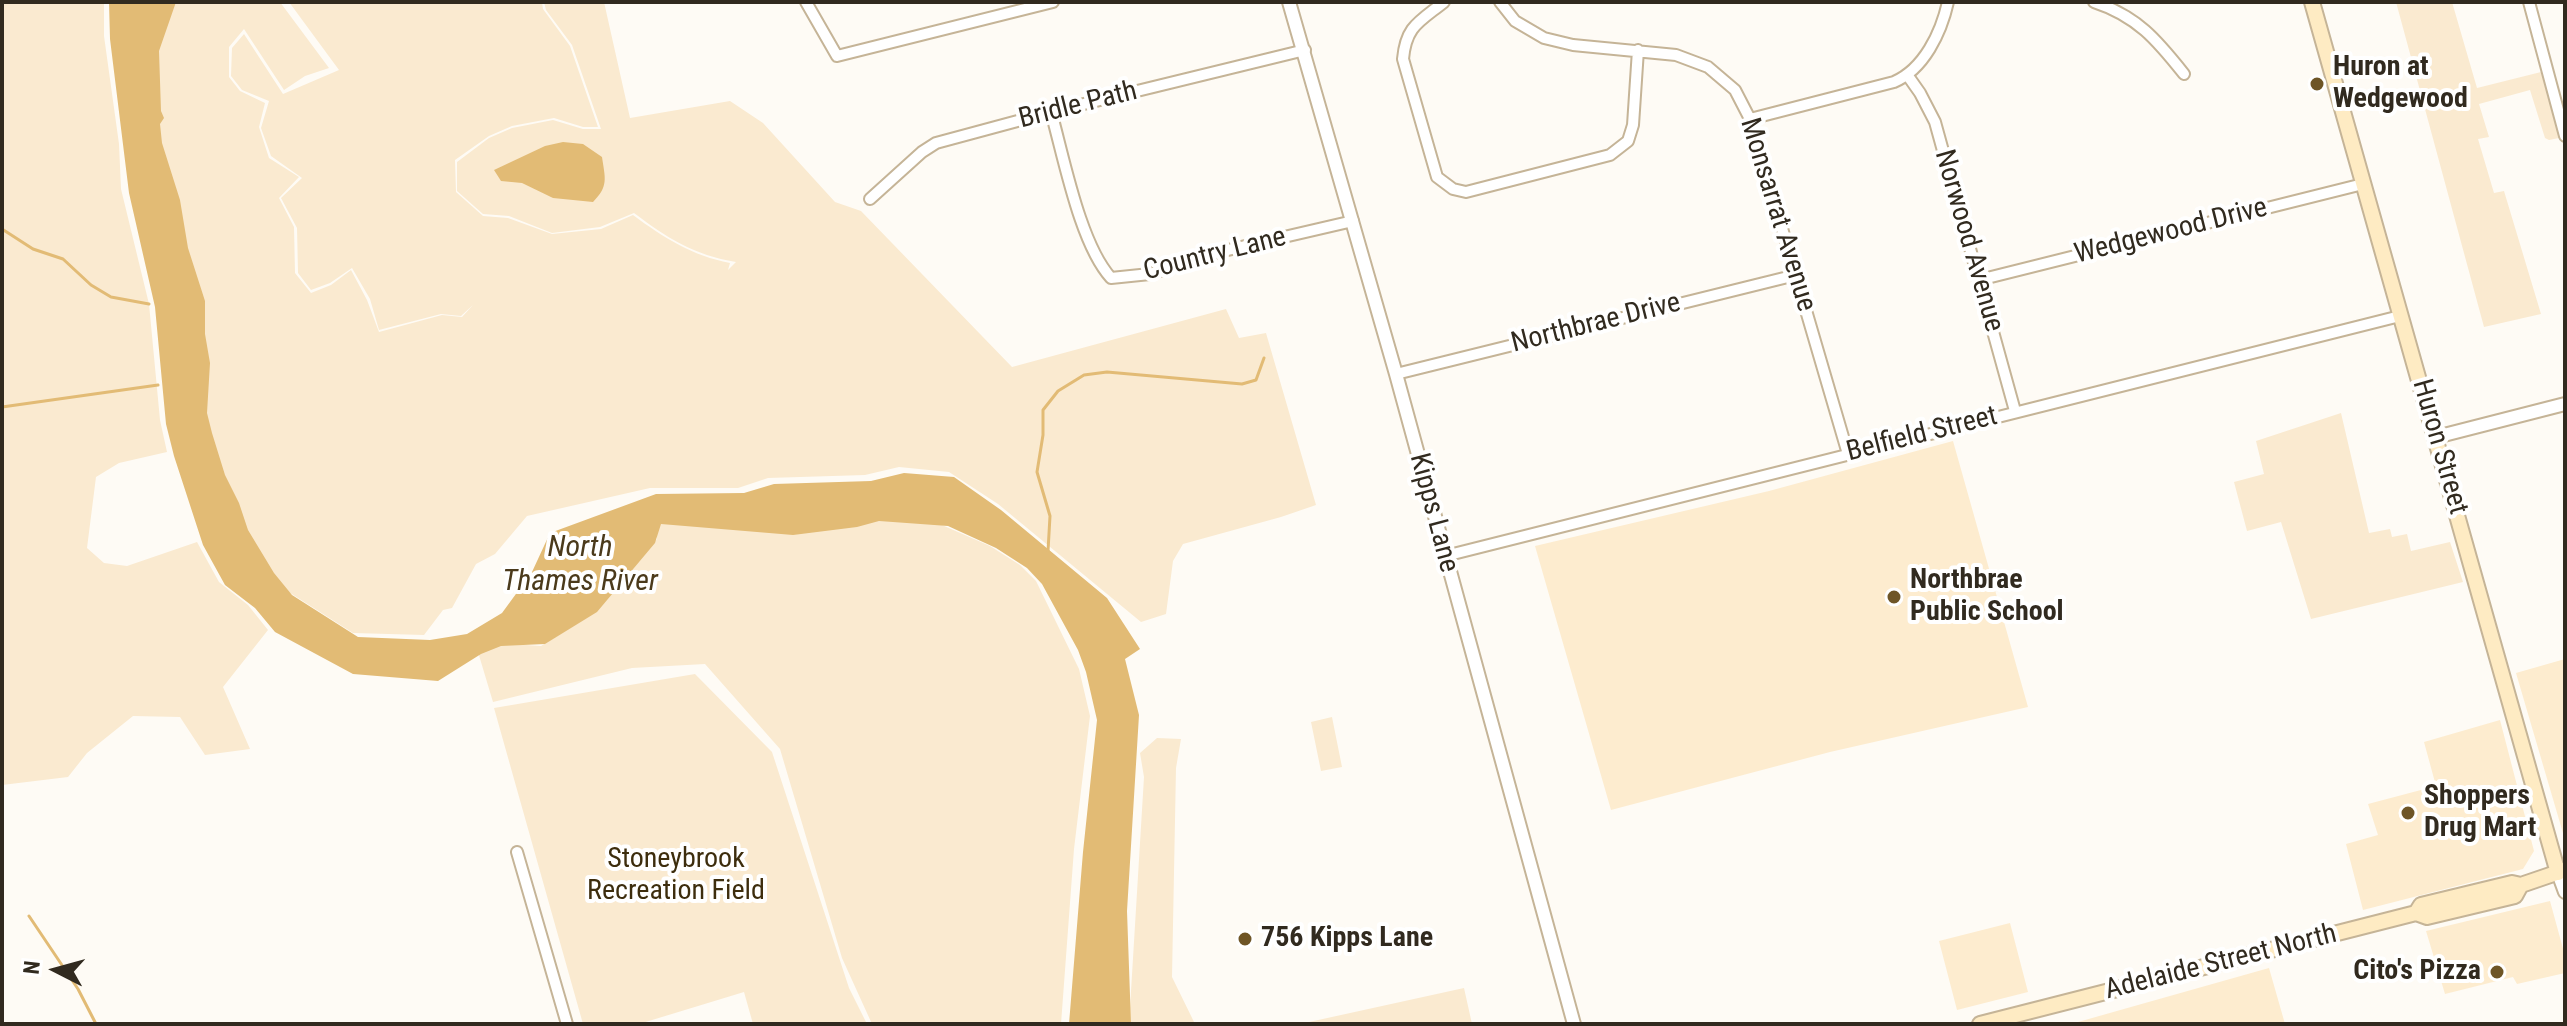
<!DOCTYPE html>
<html>
<head>
<meta charset="utf-8">
<style>
  body { margin:0 }
  #map { position:relative; width:2567px; height:1026px; overflow:hidden; background:#fefbf5; font-family:"Roboto Condensed",sans-serif }
  canvas { display:block }
  .frame { position:absolute; inset:0; border:4px solid #312a1f; pointer-events:none }
  .north { position:absolute; left:16px; top:930px; width:80px; height:80px; -webkit-text-stroke:6px #fff; paint-order:stroke; rotate:276deg; font-size:22px; font-weight:700; line-height:32px; text-align:center; color:#312a1f }
  .north::after { content:''; display:block; margin:auto; width:28px; height:36px; background:#312a1f; clip-path:polygon(50% 0,100% 100%,50% 72%,0 100%) }
</style>
</head>
<body>
<div id="map">
<canvas width="2567" height="1026"></canvas>
<div class="frame"></div>
<div class="north">N</div>
</div>
<script>
const ctx = document.querySelector('canvas').getContext('2d');
ctx.lineJoin = 'round';
function paint(path, color) { ctx.fillStyle = color; ctx.fill(path, 'evenodd'); }
function strokePath(path, color, width, dash) { ctx.strokeStyle = color; ctx.lineWidth = width; ctx.lineCap = dash ? 'butt' : 'round'; ctx.setLineDash(dash || []); ctx.stroke(path); }
function drawText(font, color, halo, rows, align = 'center') {
  ctx.font = font + ' "Roboto Condensed",sans-serif'; ctx.lineWidth = 8; ctx.setLineDash([]); ctx.textBaseline = 'middle'; ctx.strokeStyle = halo; ctx.fillStyle = color; for (const [text, x, y, turn = 0] of rows) {
    ctx.save(); ctx.translate(x, y); ctx.rotate((+turn || 0) * Math.PI / 180); ctx.textAlign = isNaN(turn) ? turn : align; if (halo) ctx.strokeText(text, 0, 0); ctx.fillText(text, 0, 0); ctx.restore();
  }
}
paint(new Path2D(`
  M 1953,441 L 2028,707 L 1830,752 L 1611,810 L 1535,546 L 1769,491 Z
  M 2565,659 L 2565,840 L 2516,673 Z
  M 2500,720 L 2534,851 L 2523,869 L 2363,910 L 2346,844 L 2378,835 L 2368,804 L 2436,786 L 2424,742 Z
  M 2550,901 L 2565,956 L 2565,973 L 2517,984 L 2513,977 L 2445,994 L 2426,931 Z
  M 2010,923 L 2028,992 L 1957,1010 L 1939,941 Z
  M 2269,968 L 2285,1024 L 2071,1024 L 2138,1005 Z`), '#fdeccf');
paint(new Path2D(`
  M 2,2 L 104,2 L 104,36 L 119,144 L 121,189 L 149,304 L 160,420 L 167,452 L 119,463 L 96,477 L 87,548 L 104,563 L 127,566 L 197,542 L 219,582 L 248,605 L 268,630 L 223,687 L 250,749 L 205,755 L 180,717 L 133,716 L 87,753 L 68,777 L 2,785 Z
  M 170,2 L 280,2 L 329,68 L 305,76 L 284,90 L 244,29 L 229,47 L 229,77 L 240,91 L 265,103 L 259,127 L 269,158 L 299,177 L 279,198 L 294,227 L 295,273 L 311,293 L 331,285 L 351,270 L 367,300 L 379,332 L 442,315 L 462,317 L 473,305 L 461,316 L 441,314 L 379,330 L 370,299 L 352,268 L 330,283 L 311,290 L 298,273 L 297,228 L 281,198 L 302,178 L 271,156 L 261,128 L 269,101 L 242,90 L 231,76 L 232,48 L 244,34 L 283,94 L 339,70 L 289,2 L 542,2 L 543,9 L 570,46 L 598,127 L 583,127 L 554,118 L 512,126 L 489,136 L 455,160 L 456,192 L 483,216 L 508,218 L 552,234 L 601,229 L 633,215 C 664,238 693,256 730,263 L 728,270 L 736,262 C 694,255 667,238 634,213 L 600,227 L 552,233 L 509,216 L 483,214 L 457,191 L 457,162 L 489,138 L 512,128 L 553,120 L 583,129 L 601,129 L 572,45 L 546,10 L 544,2 L 604,2 L 630,118 L 730,101 L 763,123 L 835,202 L 861,211 L 1012,367 L 1226,309 L 1239,338 L 1266,333 L 1316,505 L 1281,517 L 1183,544 L 1173,561 L 1166,614 L 1141,622 L 998,504 L 949,472 L 899,467 L 865,475 L 768,478 L 738,488 L 650,488 L 527,516 L 495,554 L 476,564 L 452,608 L 443,610 L 424,635 L 353,633 L 287,591 L 269,569 L 243,526 L 220,471 L 207,430 L 185,244 L 157,139 L 155,48 Z
  M 2396,2 L 2452,2 L 2477,88 L 2541,72 L 2559,138 L 2549,140 L 2545,138 L 2530,90 L 2479,104 L 2489,137 L 2478,139 L 2494,193 L 2504,191 L 2541,314 L 2484,327 Z
  M 2341,413 L 2369,533 L 2390,529 L 2392,537 L 2407,534 L 2411,551 L 2450,542 L 2463,582 L 2311,619 L 2281,522 L 2247,531 L 2234,482 L 2264,474 L 2256,441 Z
  M 875,518 L 942,525 L 990,546 L 1020,565 L 1036,581 L 1079,669 L 1090,716 L 1074,849 L 1061,1024 L 872,1024 L 842,958 L 780,749 L 705,664 L 632,668 L 493,702 L 478,652 L 497,643 L 541,646 L 594,613 L 657,539 L 656,521 Z
  M 695,674 L 772,752 L 849,988 L 867,1024 L 753,1024 L 744,992 L 639,1024 L 583,1024 L 494,708 Z
  M 1332,717 L 1342,767 L 1321,771 L 1311,722 Z
  M 1157,738 L 1181,739 L 1176,768 L 1172,977 L 1195,1024 L 1129,1024 L 1144,777 L 1140,753 Z
  M 1464,988 L 1472,1024 L 1300,1024 Z`), '#faead0');
paint(new Path2D(`
  M 109,2 L 176,2 L 159,51 L 161,111 L 164,118 L 160,124 L 162,143 L 180,200 L 188,248 L 205,301 L 205,334 L 210,363 L 207,413 L 212,433 L 225,475 L 239,503 L 248,530 L 274,573 L 292,595 L 358,637 L 430,640 L 467,634 L 502,613 L 532,572 L 550,533 L 656,494 L 744,493 L 774,484 L 871,481 L 904,473 L 954,477 L 1001,510 L 1107,598 L 1140,649 L 1125,659 L 1139,715 L 1127,911 L 1131,1024 L 1069,1024 L 1083,852 L 1097,720 L 1086,672 L 1078,650 L 1042,584 L 1027,568 L 996,548 L 948,526 L 879,521 L 857,527 L 793,535 L 661,524 L 655,543 L 597,612 L 545,644 L 501,646 L 481,654 L 438,681 L 353,674 L 275,632 L 255,608 L 225,585 L 203,545 L 174,456 L 166,424 L 155,307 L 129,193 L 110,39 Z
  M 563,142 L 583,144 L 602,157 C 605,178 609,186 593,202 L 553,198 L 522,183 L 501,181 L 494,170 L 545,146 Z`), '#e2bb75');
strokePath(new Path2D(`
  M 2,229 L 33,249 L 63,259 L 91,285 L 111,297 L 149,304
  M 2,407 L 158,385
  M 1048,551 L 1050,516 L 1037,472 L 1043,435 L 1043,410 L 1058,391 L 1084,375 L 1107,372 L 1242,384 L 1256,380 L 1264,358
  M 29,916 L 78,989 L 96,1024`), '#e2bb75', 3);
const minor = new Path2D(`
  M 806,2 L 837,56 L 1053,2
  M 1444,2 C 1419,22 1406,26 1403,59 L 1437,177 L 1453,189 L 1466,192 L 1610,155 L 1628,141 L 1633,125 L 1638,50
  M 1500,2 L 1515,21 L 1544,38 L 1573,45 L 1676,55 L 1708,67 L 1735,90 L 1750,119 L 1848,454
  M 2094,2 C 2137,16 2157,40 2184,74
  M 2529,2 L 2565,136
  M 1908,76 L 1920,93 L 1935,122 L 2015,411
  M 1051,112 C 1064,158 1080,244 1111,278 L 1150,274 L 1215,253 L 1353,221
  M 1750,119 L 1894,82 C 1924,69 1941,33 1948,2
  M 870,199 L 922,152 L 936,143 L 1051,112 L 1305,50
  M 1979,280 L 2363,184
  M 1396,374 L 1796,275
  M 1445,556 L 2400,316
  M 517,852 L 567,1024`);
const tertiary = new Path2D(`
  M 1289,2 L 1396,374 L 1574,1024
  M 2436,437 L 2565,404
  M 2558,873 L 2565,892`);
const secondary = new Path2D(`
  M 2312,2 L 2558,873
  M 2416,913 L 2421,905 L 2512,883 L 2521,885 L 2565,870
  M 1980,1024 L 2416,913 L 2427,917 L 2515,896 L 2521,885`);
strokePath(minor, '#c5b497', 14);
strokePath(tertiary, '#c5b497', 16);
strokePath(secondary, '#c5b497', 18);
strokePath(minor, '#fff', 10);
strokePath(tertiary, '#fff', 12);
strokePath(secondary, '#feebc3', 14);
for (const [x, y, r, color] of [
  [2317,84,8,"#6e5526"],
  [1894,597,8,"#6e5526"],
  [2408,813,8,"#6e5526"],
  [1245,939,8,"#6e5526"],
  [2497,972,8,"#6e5526"]
]) { const dot = new Path2D(); dot.arc(x, y, r, 0, 2 * Math.PI); ctx.fillStyle = color; ctx.fill(dot); strokePath(dot, '#fff', 3); }
drawText('bold 28px', '#312a1f', '#fff', [
  ["Huron at",2333,68],
  ["Wedgewood",2333,100],
  ["Northbrae",1910,581],
  ["Public School",1910,613],
  ["Shoppers",2424,797],
  ["Drug Mart",2424,829],
  ["756 Kipps Lane",1261,939],
  ["Cito's Pizza",2481,972,"right"]
], 'left');
drawText('28px', '#312a1f', '#fff', [
  ["Bridle Path",1078,106,-14],
  ["Monsarrat Avenue",1777,215,73],
  ["Wedgewood Drive",2171,232,-14],
  ["Norwood Avenue",1968,241,74],
  ["Country Lane",1215,255,-14],
  ["Northbrae Drive",1596,324,-14],
  ["Belfield Street",1922,435,-14],
  ["Huron Street",2439,447,74],
  ["Kipps Lane",1433,513,75],
  ["Adelaide Street North",2221,963,-14]
]);
drawText('28px', '#3d2d0d', '#fff', [
  ["Stoneybrook",676,860],
  ["Recreation Field",676,892]
]);
drawText('italic 30px', '#4b3a1b', '#fff', [
  ["North",580,548],
  ["Thames River",580,582]
]);
</script>
</body>
</html>
